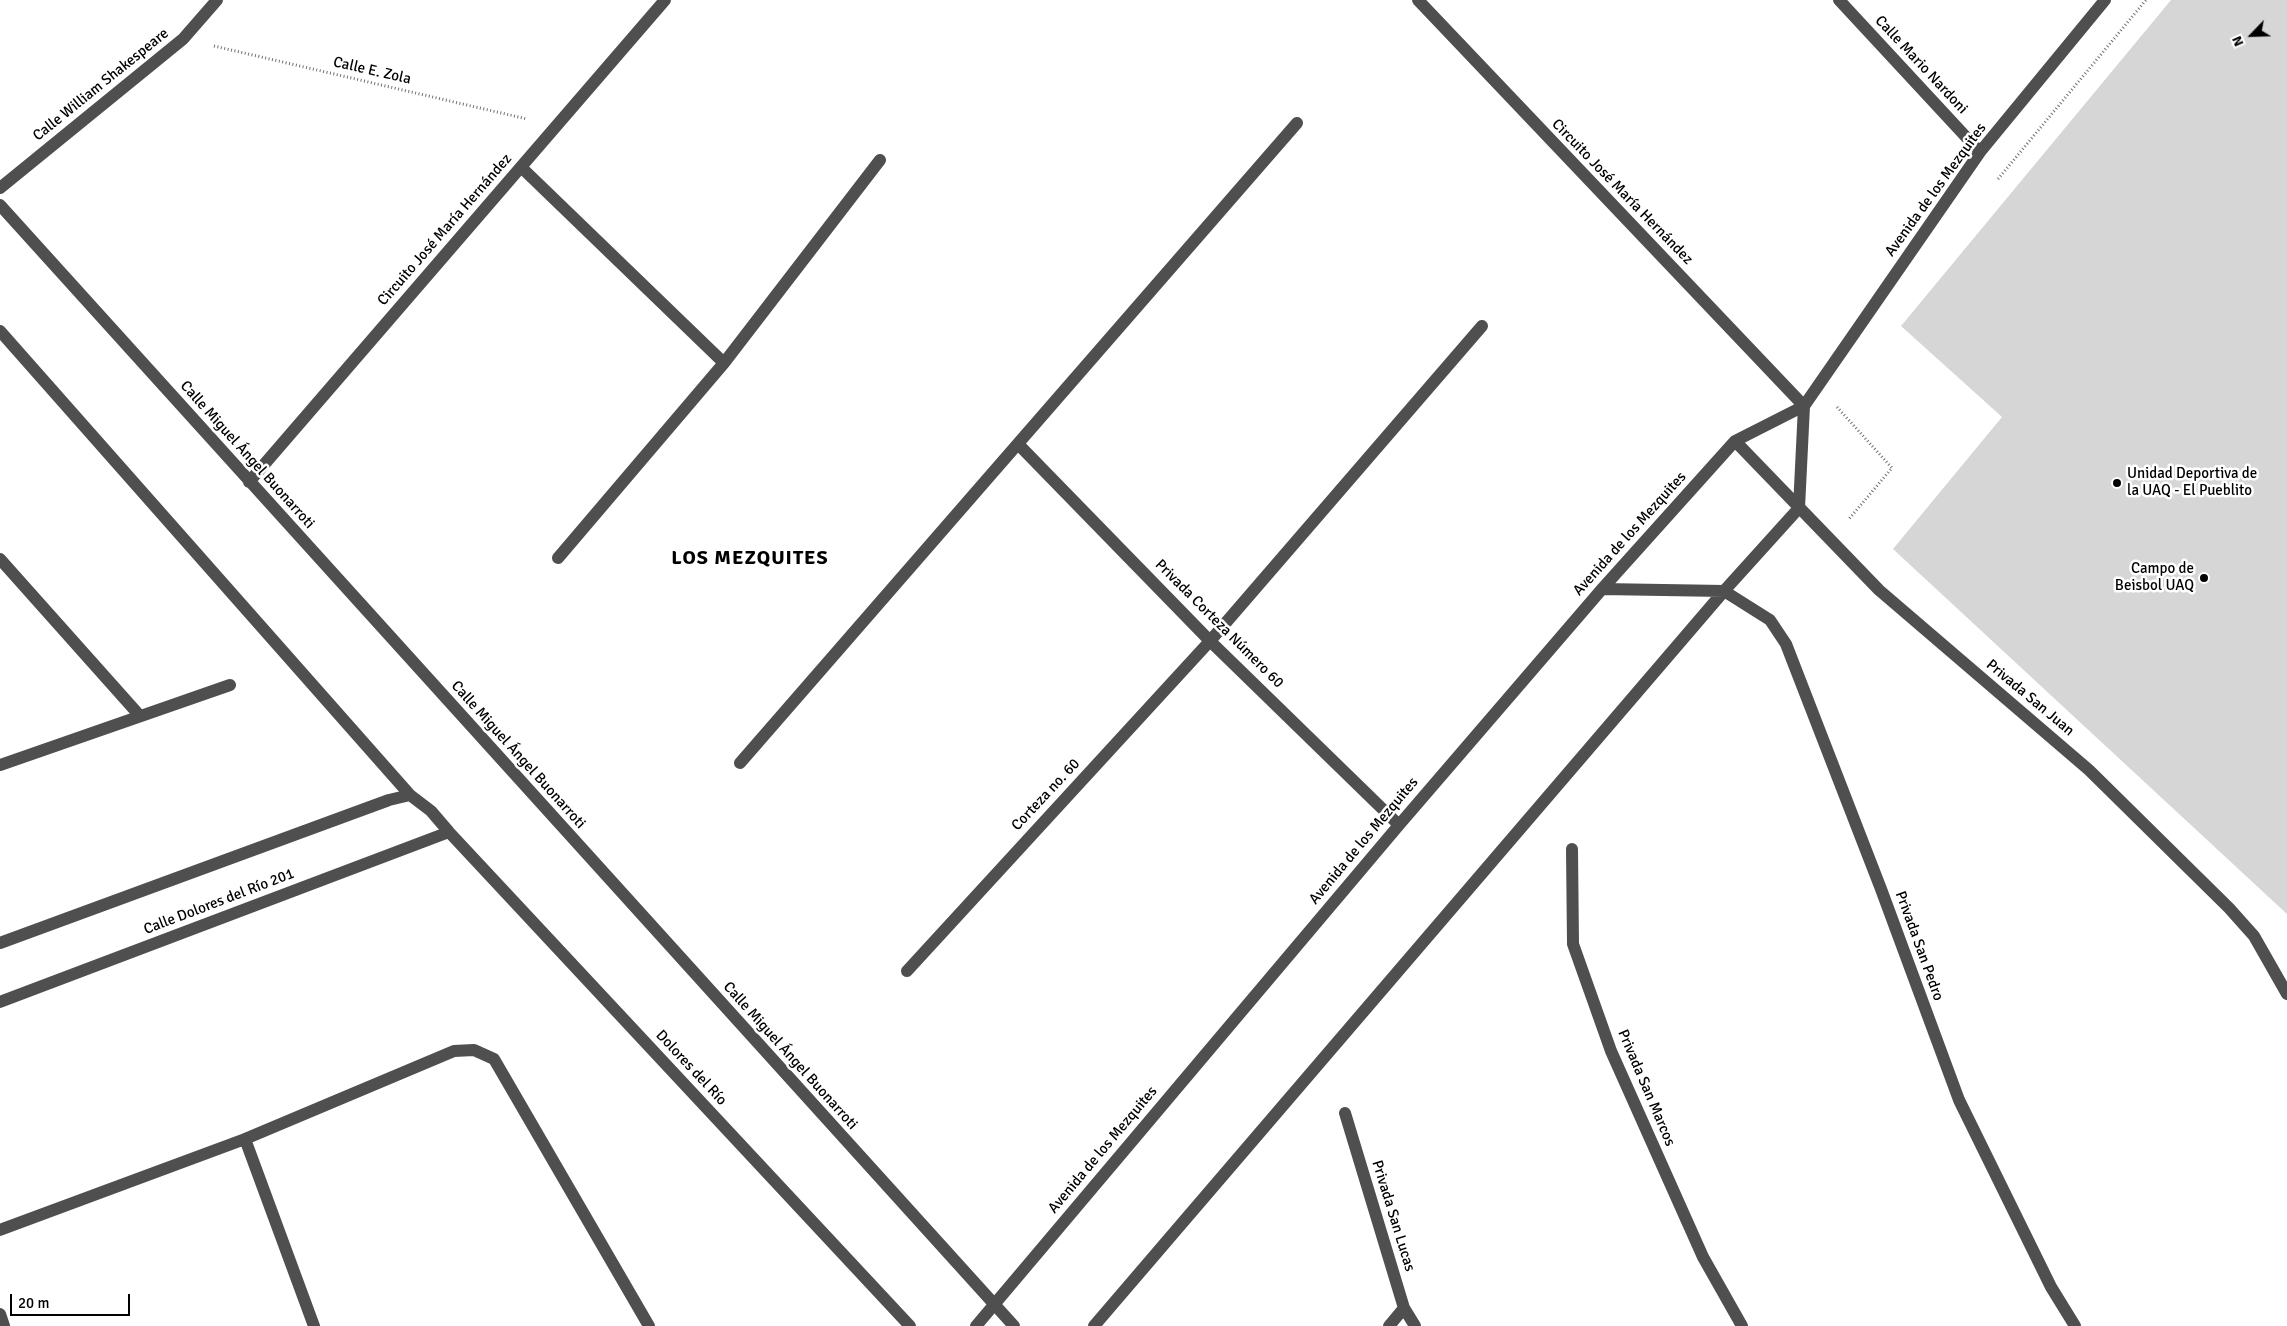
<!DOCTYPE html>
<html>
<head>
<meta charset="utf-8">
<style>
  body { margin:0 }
  #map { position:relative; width:2287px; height:1326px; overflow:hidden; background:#fff; font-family:Signika,sans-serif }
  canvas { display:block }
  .north { position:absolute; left:2227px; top:10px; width:50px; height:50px; -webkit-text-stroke:4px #fff; paint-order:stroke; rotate:246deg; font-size:14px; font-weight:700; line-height:20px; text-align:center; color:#000 }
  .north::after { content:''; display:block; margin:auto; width:18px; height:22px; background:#000; clip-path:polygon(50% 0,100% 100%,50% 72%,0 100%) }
  .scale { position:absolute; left:10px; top:1294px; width:120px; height:22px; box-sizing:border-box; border:2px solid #000; border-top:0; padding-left:6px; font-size:15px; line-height:18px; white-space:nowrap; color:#000; -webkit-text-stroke:4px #fff; paint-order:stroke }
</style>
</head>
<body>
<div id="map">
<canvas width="2287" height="1326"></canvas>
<div class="north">N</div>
<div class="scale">20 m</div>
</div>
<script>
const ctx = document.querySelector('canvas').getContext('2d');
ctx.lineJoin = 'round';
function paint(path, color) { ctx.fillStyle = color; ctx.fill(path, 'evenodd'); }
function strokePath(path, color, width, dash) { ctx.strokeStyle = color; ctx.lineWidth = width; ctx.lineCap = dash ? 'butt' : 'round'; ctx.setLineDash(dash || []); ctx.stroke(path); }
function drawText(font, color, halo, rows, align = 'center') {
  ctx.font = font + ' Signika,sans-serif'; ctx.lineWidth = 5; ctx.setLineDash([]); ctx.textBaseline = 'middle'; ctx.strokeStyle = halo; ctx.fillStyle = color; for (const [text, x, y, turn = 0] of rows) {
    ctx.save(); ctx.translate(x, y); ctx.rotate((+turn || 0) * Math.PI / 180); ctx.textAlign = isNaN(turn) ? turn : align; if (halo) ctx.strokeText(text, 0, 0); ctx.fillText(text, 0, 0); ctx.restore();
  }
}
paint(new Path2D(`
  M 2171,0 L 2287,0 L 2287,914 L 1893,549 L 2002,417 L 1901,326 Z`), '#d6d6d6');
strokePath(new Path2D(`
  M 214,46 L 527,119
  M 1998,179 L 2146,0
  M 1837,407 L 1892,468 L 1849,519`), '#717171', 3, [1, 2.5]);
strokePath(new Path2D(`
  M 1418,0 L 1804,406
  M 1839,0 L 1980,152
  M 521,167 L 724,363
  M 0,188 L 183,39 L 217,0
  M 0,205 L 1014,1326
  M 0,331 L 410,795
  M 1735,441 L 1879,590 L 2089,770 L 2229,908 L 2254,936 L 2287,994
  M 1018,444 L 1210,641 L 1399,825
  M 249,482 L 665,0
  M 558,558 L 724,363 L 880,160
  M 0,559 L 140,716
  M 1602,589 L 1724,591 L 1770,620 L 1786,644 L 1881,889 L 1959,1100 L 2051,1287 L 2075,1326
  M 740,763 L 1297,123
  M 0,765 L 230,685
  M 1572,849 L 1573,944 L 1611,1051 L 1703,1257 L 1742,1326
  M 0,943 L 389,800 L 410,795 L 431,811 L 449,832 L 910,1326
  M 907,971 L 1210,641 L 1482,326
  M 0,1002 L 449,832
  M 1345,1113 L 1404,1308 L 1415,1326
  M 245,1139 L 314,1326
  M 0,1230 L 245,1139 L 454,1051 L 474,1050 L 494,1059 L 649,1326
  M 0,1314 L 4,1326
  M 976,1326 L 1399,825 L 1602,589 L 1735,441 L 1804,406 L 1980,152 L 2105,0
  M 1094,1326 L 1724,591 L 1799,508 L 1804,406
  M 1389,1326 L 1404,1308`), '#4f4f4f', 12);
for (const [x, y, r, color] of [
  [2117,483,5,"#000"],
  [2204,578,5,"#000"]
]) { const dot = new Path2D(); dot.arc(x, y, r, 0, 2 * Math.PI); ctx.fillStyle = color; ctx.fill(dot); strokePath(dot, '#fff', 2); }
drawText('15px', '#000', '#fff', [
  ["Calle Mario Nardoni",1921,65,47],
  ["Calle E. Zola",372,71,13],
  ["Calle William Shakespeare",101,85,-39],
  ["Avenida de los Mezquites",1936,190,-54],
  ["Circuito José María Hernández",1622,192,46],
  ["Circuito José María Hernández",445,230,-49],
  ["Calle Miguel Ángel Buonarroti",247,455,48],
  ["Avenida de los Mezquites",1630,534,-48],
  ["Privada Corteza Número 60",1219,624,45],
  ["Privada San Juan",2030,698,40],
  ["Calle Miguel Ángel Buonarroti",518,755,48],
  ["Corteza no. 60",1046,795,-47],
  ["Avenida de los Mezquites",1364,841,-50],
  ["Calle Dolores del Río 201",219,902,-21],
  ["Privada San Pedro",1919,946,70],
  ["Calle Miguel Ángel Buonarroti",790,1056,48],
  ["Dolores del Río",691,1068,47],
  ["Privada San Marcos",1646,1088,67],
  ["Avenida de los Mezquites",1103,1150,-50],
  ["Privada San Lucas",1393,1216,73]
]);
drawText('15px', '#000', '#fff', [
  ["Unidad Deportiva de",2127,474],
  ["la UAQ - El Pueblito",2127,491],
  ["Campo de",2194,569,"right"],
  ["Beisbol UAQ",2194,586,"right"]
], 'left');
ctx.letterSpacing = '1px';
drawText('bold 20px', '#000', '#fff', [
  ["LOS MEZQUITES",750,559]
]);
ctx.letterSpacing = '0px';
</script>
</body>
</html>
